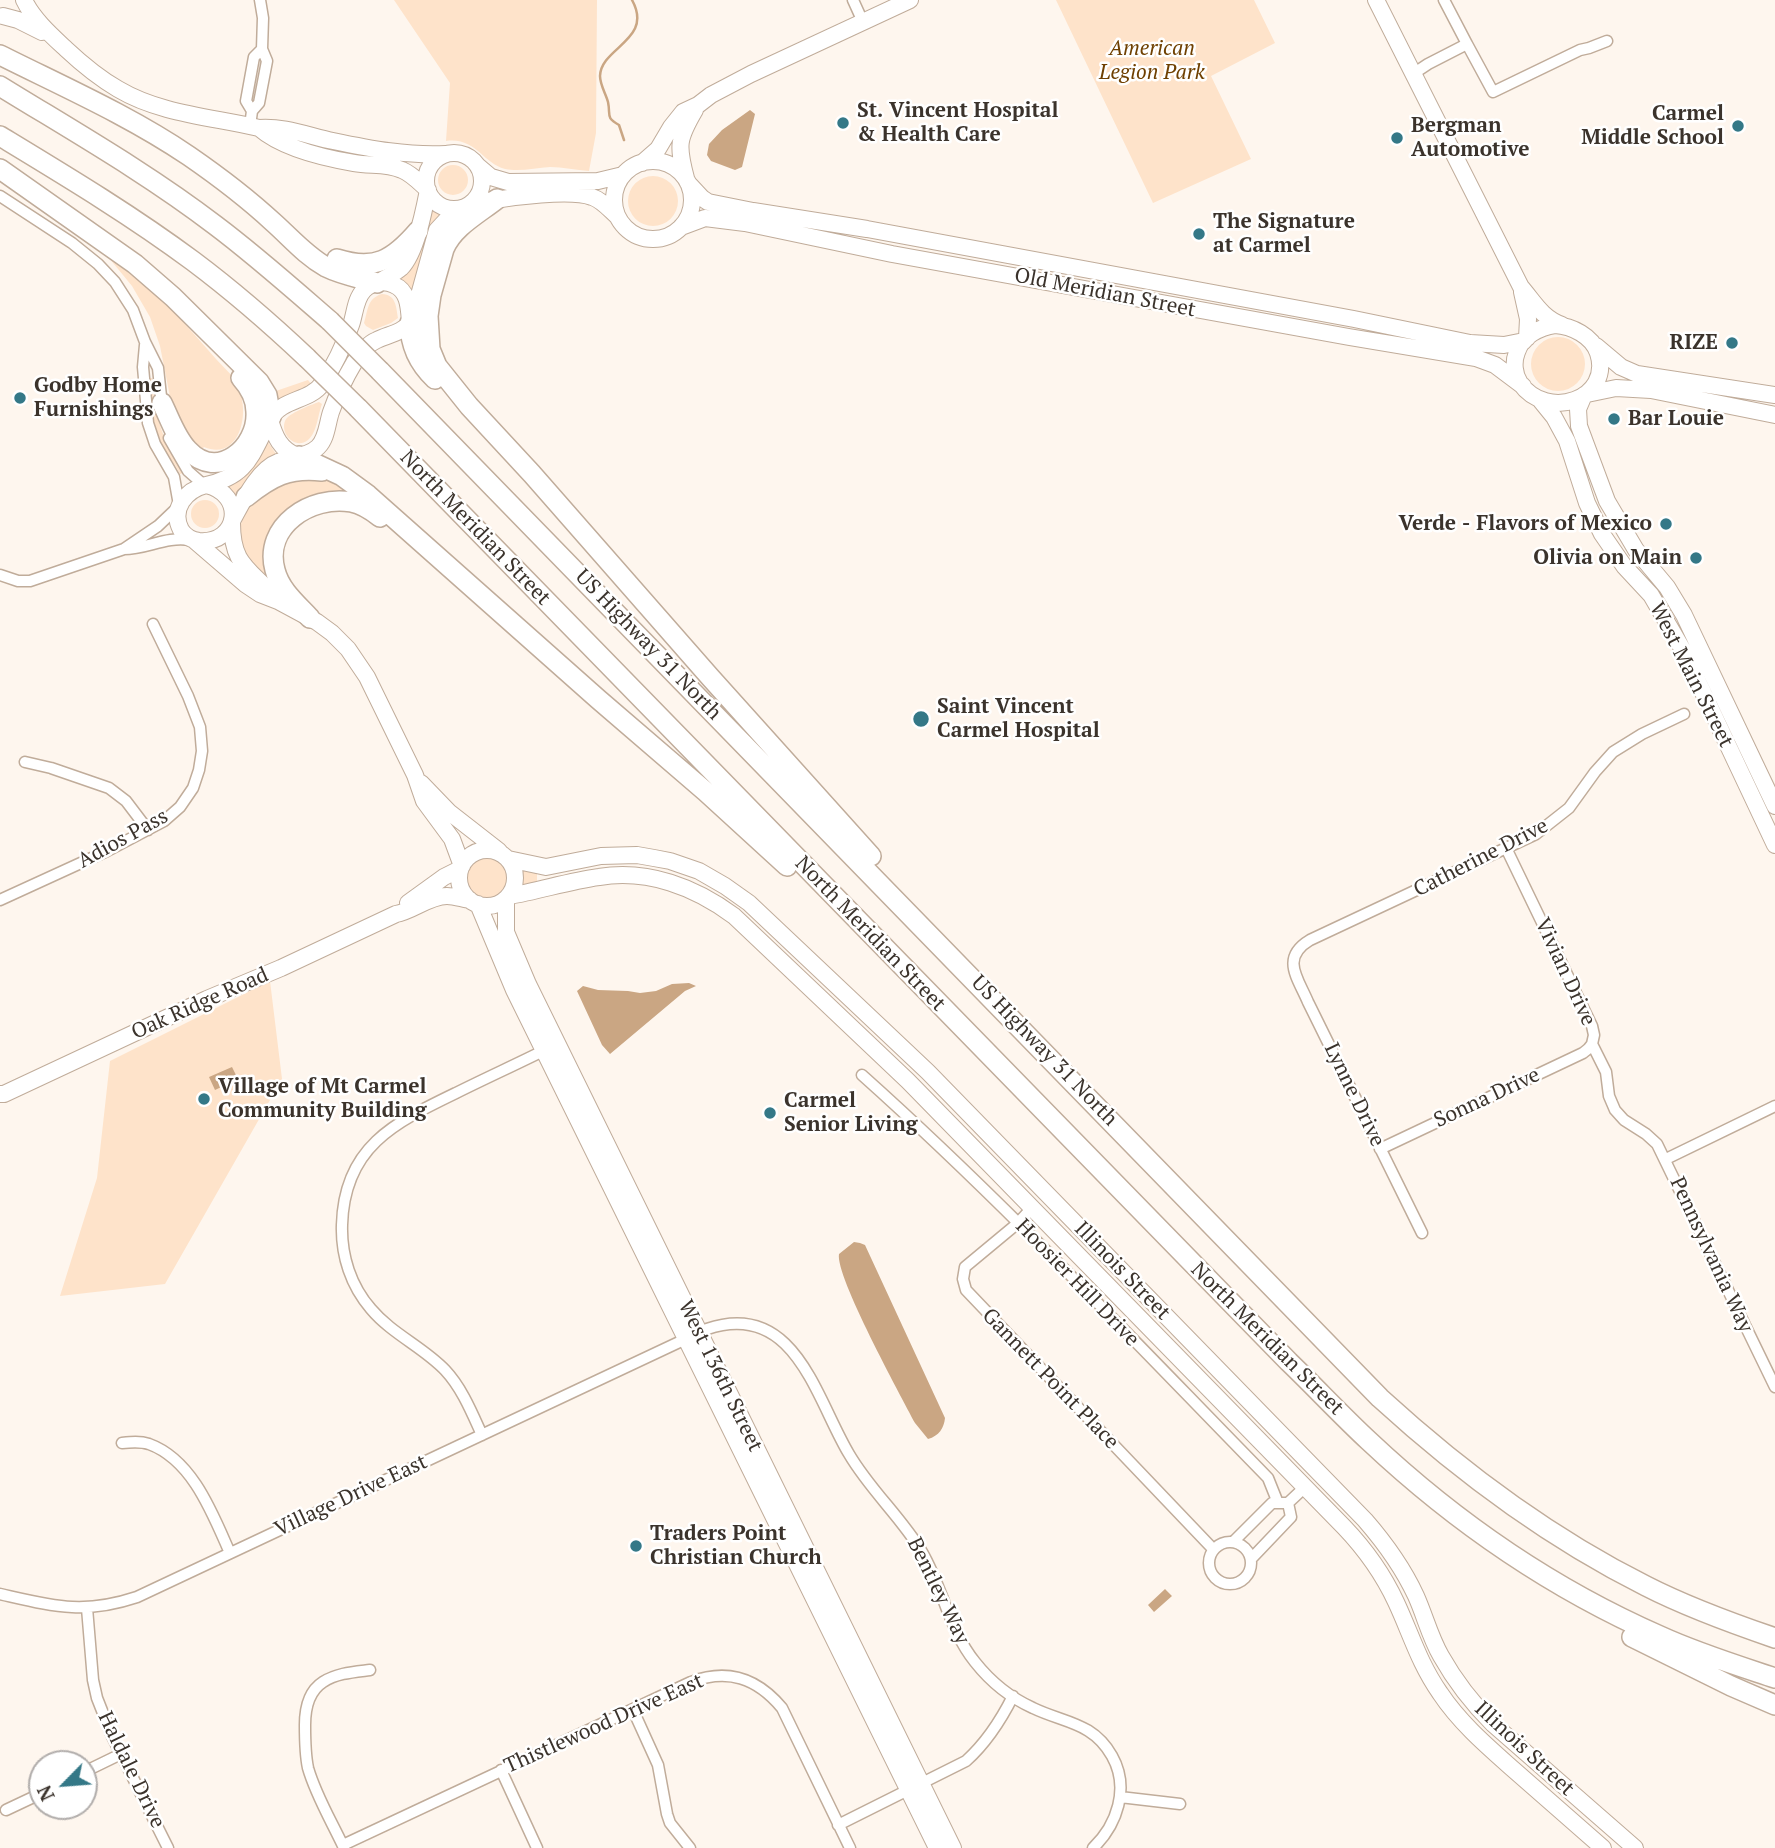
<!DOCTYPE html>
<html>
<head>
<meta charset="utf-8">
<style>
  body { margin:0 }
  #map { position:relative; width:1775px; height:1848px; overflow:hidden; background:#fef6ee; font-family:"PT Serif",serif }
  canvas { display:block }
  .north { position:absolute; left:28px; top:1750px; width:70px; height:70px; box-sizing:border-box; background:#fff; border:2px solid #b1adab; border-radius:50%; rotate:245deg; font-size:19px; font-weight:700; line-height:28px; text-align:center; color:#3b332c }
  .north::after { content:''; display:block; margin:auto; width:24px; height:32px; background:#347887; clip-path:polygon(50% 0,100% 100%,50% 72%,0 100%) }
</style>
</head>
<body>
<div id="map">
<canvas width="1775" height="1848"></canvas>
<div class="north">N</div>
</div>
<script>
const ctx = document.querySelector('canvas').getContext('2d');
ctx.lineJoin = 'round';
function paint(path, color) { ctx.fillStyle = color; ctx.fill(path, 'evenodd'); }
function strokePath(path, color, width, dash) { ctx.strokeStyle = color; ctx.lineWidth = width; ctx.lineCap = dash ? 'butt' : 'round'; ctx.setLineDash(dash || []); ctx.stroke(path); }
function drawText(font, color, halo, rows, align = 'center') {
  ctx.font = font + ' "PT Serif",serif'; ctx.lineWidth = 5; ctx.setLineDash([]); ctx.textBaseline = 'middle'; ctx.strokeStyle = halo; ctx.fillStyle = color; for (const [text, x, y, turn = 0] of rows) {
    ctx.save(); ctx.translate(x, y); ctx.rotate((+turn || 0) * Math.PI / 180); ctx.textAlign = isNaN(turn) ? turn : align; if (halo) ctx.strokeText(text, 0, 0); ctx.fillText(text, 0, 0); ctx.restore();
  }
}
paint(new Path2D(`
  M 394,0 L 597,0 L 596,133 L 589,171 C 576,170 563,167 550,167 C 536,168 519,172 505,169 C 482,163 476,137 446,141 L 450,83 Z
  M 1056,0 L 1254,0 L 1275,43 L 1211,76 L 1251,159 L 1153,203 Z
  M438 180a15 15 0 1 1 30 0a15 15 0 1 1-30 0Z
  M628 201a25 25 0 1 1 50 0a25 25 0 1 1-50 0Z
  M 432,205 L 444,211 L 412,291 L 401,278 L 408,271 Z
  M 110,257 L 171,308 L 216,359 L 237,381 L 248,398 L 242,400 C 247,424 235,460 204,447 L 200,451 L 195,448 L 172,407 L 160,346 L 150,317 L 132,286 L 109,258 Z
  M 382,294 C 396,295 396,306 398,318 L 391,323 L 373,330 L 366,326 L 364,323 C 368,311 367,298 382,294 Z
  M1531 364a27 27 0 1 1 54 0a27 27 0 1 1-54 0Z
  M 149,378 L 152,378 C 155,417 162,439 183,473 L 180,474 C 174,462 165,452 159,440 C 151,420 151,399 149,378 Z
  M 308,380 L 312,385 L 276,400 L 273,392 Z
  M 319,402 L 322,404 C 318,414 317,433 308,440 C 295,450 280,434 285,421 C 288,413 311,405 319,402 Z
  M 268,442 L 276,454 L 259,466 L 237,500 L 226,488 L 244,478 Z
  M 318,475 L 358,494 L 295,507 L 268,577 C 260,571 249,563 245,554 C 232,528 247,494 274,484 C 287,479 303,478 318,475 Z
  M191 514a14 14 0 1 1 28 0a14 14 0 1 1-28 0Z
  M466 878a21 21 0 1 1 42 0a21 21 0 1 1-42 0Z
  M 519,867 L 537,872 L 537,885 L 519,888 L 520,876 Z
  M 270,981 L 282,1079 L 165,1284 L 60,1296 L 97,1178 L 110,1061 Z`), '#fee3ca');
paint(new Path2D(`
  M 750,110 L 755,114 L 742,167 L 735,170 L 711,161 L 707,155 L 709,144 L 722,130 Z
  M 689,983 L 696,986 L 685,991 L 610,1054 L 602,1045 L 577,991 L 583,986 L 598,990 L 628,991 L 640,993 L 656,991 L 672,984 Z
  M 232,1067 L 238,1079 L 215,1090 L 209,1077 Z
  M 854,1242 L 860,1243 L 865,1245 L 945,1418 C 944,1428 939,1436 928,1439 L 915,1423 C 901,1396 835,1276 839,1254 Z
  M 1165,1589 L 1172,1596 L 1154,1612 L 1148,1605 Z`), '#caa683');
strokePath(new Path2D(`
  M 624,140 L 619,125 C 605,117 611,116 608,102 C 606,94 600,85 600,76 C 601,47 654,40 632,0`), '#caa683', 2.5);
const street = new Path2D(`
  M 853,0 L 863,22
  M 1467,44 L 1493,92 L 1580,50 L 1589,48 L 1607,41
  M 1413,74 L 1428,64 L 1467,44 L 1444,0
  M 252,111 L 246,101 L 254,57 L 262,49
  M 250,126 L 252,111 L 259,103 L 267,61 L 262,49 L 263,18 L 260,0
  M 0,196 L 72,243 L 98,264 L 115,282 L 133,310 L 145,342 L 158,368 L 162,406
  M 145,345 L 143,367 L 148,423 L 155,444 L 174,477 L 179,505
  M 169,438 L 188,471 L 205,486
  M 124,549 C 147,549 166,536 190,540
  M 0,575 L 18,581 L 30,581 L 124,549 L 158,526 L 179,506
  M 25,762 L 51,768 L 109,788 L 126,801 L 148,830
  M 1506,848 L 1592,1026 L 1594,1035 L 1592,1044 L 1606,1072 L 1609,1096 L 1615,1110 L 1624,1120 L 1646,1134 L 1657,1144 L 1775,1387
  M 0,900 L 107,851 L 164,821 L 180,807 L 193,788 L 199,770 L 202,751 L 200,727 L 188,696 L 153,624
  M 862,1075 C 1004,1202 1135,1342 1268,1478 L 1278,1503
  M 1380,1149 L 1583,1053 L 1588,1049 L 1592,1044
  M 1666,1159 L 1775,1106
  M 1032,1208 L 1018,1223 L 965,1267 L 963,1279 L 966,1290 L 1213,1549
  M 1422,1233 L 1308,1002 C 1298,978 1280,958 1310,940 L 1536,834 L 1569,808 L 1595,772 L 1613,752 L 1642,734 L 1684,714
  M 482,1435 C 472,1413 462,1388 445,1370 C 423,1347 392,1334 371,1309 C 351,1286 341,1256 342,1225 C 344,1147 394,1123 456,1093 C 486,1078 517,1064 547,1049
  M 122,1443 C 131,1442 140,1441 149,1444 C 193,1460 213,1515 230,1553
  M1209 1563a21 21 0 1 1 42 0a21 21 0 1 1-42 0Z
  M 1233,1542 L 1272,1503 L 1288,1503 L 1305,1487
  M 1251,1559 L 1291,1517 L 1288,1503
  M 0,1594 C 53,1606 83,1615 137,1597 L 707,1329 C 795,1299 816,1399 849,1454 C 870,1490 901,1517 922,1552 C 943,1588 949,1630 975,1662 C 990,1681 1011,1698 1033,1708 C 1064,1723 1093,1722 1112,1756 C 1130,1788 1117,1825 1093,1848
  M 87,1608 L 93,1680 L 97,1698 L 112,1736 L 168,1848
  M 633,1710 L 658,1765 L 667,1814 L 670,1823 L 690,1848
  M 501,1770 L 537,1848
  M 84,1772 L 121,1754
  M 1120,1797 L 1180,1804
  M 6,1810 L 42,1793
  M 838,1825 L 966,1761 C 986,1743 1001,1720 1013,1696
  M 343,1845 L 691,1682 C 728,1668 757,1678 782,1708 L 850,1848
  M 344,1848 C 332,1822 316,1796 308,1768 C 305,1754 305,1740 305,1725 C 305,1709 309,1691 323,1682 C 337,1673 354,1672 370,1670`);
const secondary = new Path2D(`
  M 24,0 C 33,19 51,35 66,49 C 82,64 99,78 118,89 C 160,114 212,117 259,128 C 284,126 309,136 333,141 C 371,149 408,156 446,154
  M 1376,0 L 1521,287 C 1534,302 1542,318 1562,325
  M 3,16 L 18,20 L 42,32
  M 259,128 C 282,148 324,158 354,163 C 370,166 387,163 402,170 C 412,174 420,183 428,190
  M426 181a28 28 0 1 1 56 0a28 28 0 1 1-56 0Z
  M614 200a39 39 0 1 1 78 0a39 39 0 1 1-78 0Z
  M 642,163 L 658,149 L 671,127 L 683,112 L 698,105 L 711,95 L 751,74 L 910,0
  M 478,166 L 491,177 L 508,182 L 598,181 L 623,175
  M 686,178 C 677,145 678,139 695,110
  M 688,183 L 702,198 L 708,202 L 753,211 L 867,229 L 1354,319 L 1470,343 L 1504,345 L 1524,341
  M 488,201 C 511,197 571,189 592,197 C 602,200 610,210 618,217
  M 681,227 L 705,218 L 745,223 L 892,254 L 1349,337 L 1476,358 L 1495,365 L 1523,386
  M 378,283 C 385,278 394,274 401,268 C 416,253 424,211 428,190
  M 1522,292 L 1528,319 L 1527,338
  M 413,317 L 437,230 L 450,216 L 463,208
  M 1555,325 C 1572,326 1592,336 1598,353 C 1613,399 1547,422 1520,383 C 1514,374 1513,362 1517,352 C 1522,336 1540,327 1555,325 Z
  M 1596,346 L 1621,367 L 1637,374 L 1775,395
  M 1587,394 L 1616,388 L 1651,390 L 1775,415
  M 1584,395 L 1578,409 L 1579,426 L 1607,501 L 1636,550 L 1667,587 L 1684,615 L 1775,806
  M 1541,401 L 1554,417 L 1567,441 L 1587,503 L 1602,534 L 1624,566 L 1651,595 L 1683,650 L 1775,845
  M 206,485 C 246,494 239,544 199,541 C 191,540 185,536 181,530 C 170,509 186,490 206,485 Z
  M 206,485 C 249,476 251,454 270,420
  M 232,521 C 242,503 258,469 278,462 C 290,457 308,457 318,447 C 327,438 327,424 331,412 C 337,395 345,378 354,363 C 360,354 367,344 377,340 C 389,334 400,334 410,323 C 409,309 409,291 394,285 C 385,280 372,282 364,290 C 355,299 355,314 351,325 C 344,345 334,366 322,384 C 309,402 281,398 270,420 C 275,437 280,449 297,456
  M 232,523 C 232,563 247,567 272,594
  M 195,541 L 245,584 L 260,594 L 278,601 L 317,622 L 332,633 L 348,649 L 367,677 L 415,775 L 424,801 L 452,839 L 462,866
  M 421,783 L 449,812 L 499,851
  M459 878a28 28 0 1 1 56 0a28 28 0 1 1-56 0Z
  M 508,859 L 546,867 L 601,856 L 637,855 L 654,858 L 670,861 L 699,871 L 725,886 L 749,903 L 928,1072 L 1365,1520 C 1385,1543 1403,1568 1416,1596 C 1425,1616 1430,1637 1441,1656 C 1455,1681 1472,1703 1493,1724 L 1635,1848
  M 509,896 C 539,891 569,881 599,877 C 648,869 695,887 734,916 L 908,1081 L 1344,1527 C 1365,1549 1383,1574 1396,1602 C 1411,1634 1419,1663 1440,1693 C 1460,1723 1487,1746 1514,1770 C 1544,1796 1573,1822 1603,1848
  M 506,899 L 506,932 L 528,984 L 953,1848
  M 408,903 L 444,877 L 460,869
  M 478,904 L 514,990 L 937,1848
  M 0,1094 L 4,1094 L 207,999 L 281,968 L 396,914 C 413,911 429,896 447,896 C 454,896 463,899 470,900`);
const highway = new Path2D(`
  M 0,55 C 64,87 130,116 189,156 C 218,176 247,198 273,222 C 291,238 305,255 326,267 C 342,275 360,278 377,283
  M 0,86 C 73,131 147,173 215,225 C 255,255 292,288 330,321
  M 0,136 C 66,176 131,215 193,261 C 233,291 271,324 307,358
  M 0,169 L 135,264 L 173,297 L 259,382 L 267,395 L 271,417
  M 497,199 C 478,214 453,227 444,249 L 431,295 L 428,316 L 430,349 L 437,366 L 469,406 L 532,474 L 710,677 L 871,856
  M 337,259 C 375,271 393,260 418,231
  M 410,323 C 410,346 418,363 435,379
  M 380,371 L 1380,1398 C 1461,1472 1548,1537 1646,1586 C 1687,1607 1731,1623 1775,1638
  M 162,403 C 170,419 176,438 188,450 C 218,482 258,447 256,412 C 256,398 250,388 241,378
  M 358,408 L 1289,1362 C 1316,1388 1342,1416 1369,1441 C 1454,1521 1553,1589 1660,1636 C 1697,1653 1736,1665 1775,1678
  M 299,456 L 342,476 L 368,495 L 598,699 L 705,791 L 787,866
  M 246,497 C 271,477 289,467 322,471
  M 310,618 C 296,603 280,590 275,570 C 263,526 311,495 351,502 C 362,504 371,510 380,517
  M 1632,1637 L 1731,1686 L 1775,1705`);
strokePath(street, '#c0ac9a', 13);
strokePath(secondary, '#c0ac9a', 18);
strokePath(highway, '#c0ac9a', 22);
strokePath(street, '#fff', 10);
strokePath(secondary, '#fff', 16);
strokePath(highway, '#fff', 19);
const highwayBridge = new Path2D(`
  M 330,321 L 380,371
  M 307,358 L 358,408`);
strokePath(highwayBridge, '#c0ac9a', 22, []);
strokePath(highwayBridge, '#fff', 19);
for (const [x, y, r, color] of [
  [843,123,7,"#347887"],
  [1738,126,7,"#347887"],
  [1397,138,7,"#347887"],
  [1199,234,7,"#347887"],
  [1732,343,7,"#347887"],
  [20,398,7,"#347887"],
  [1614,419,7,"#347887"],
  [1666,524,7,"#347887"],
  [1696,558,7,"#347887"],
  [921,719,9,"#347887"],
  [204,1099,7,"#347887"],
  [770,1113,7,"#347887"],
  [636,1546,7,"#347887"]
]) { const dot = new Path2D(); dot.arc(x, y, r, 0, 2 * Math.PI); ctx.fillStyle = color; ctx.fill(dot); strokePath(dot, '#fff', 2.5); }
drawText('italic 21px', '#6f4001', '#fff', [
  ["American",1152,49],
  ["Legion Park",1152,73]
]);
drawText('bold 21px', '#3b332c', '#fff', [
  ["St. Vincent Hospital",857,111],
  ["& Health Care",857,135],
  ["Carmel",1724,114,"right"],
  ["Middle School",1724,138,"right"],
  ["Bergman",1411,126],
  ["Automotive",1411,150],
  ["The Signature",1213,222],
  ["at Carmel",1213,246],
  ["RIZE",1718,343,"right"],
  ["Godby Home",34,386],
  ["Furnishings",34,410],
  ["Bar Louie",1628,419],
  ["Verde - Flavors of Mexico",1652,524,"right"],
  ["Olivia on Main",1682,558,"right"],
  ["Saint Vincent",937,707],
  ["Carmel Hospital",937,731],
  ["Village of Mt Carmel",218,1087],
  ["Community Building",218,1111],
  ["Carmel",784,1101],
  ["Senior Living",784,1125],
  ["Traders Point",650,1534],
  ["Christian Church",650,1558]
], 'left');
drawText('21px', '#3b332c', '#fff', [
  ["Old Meridian Street",1105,293,11],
  ["North Meridian Street",475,528,46],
  ["US Highway 31 North",648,645,46],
  ["West Main Street",1691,675,63],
  ["Adios Pass",123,839,-29],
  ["Catherine Drive",1481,858,-27],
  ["North Meridian Street",870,934,46],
  ["Vivian Drive",1565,972,65],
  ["Oak Ridge Road",200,1004,-24],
  ["US Highway 31 North",1044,1051,46],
  ["Lynne Drive",1354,1095,64],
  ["Sonna Drive",1487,1098,-25],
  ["Pennsylvania Way",1711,1255,65],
  ["Illinois Street",1122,1271,46],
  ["Hoosier Hill Drive",1077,1283,46],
  ["North Meridian Street",1267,1339,45],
  ["West 136th Street",720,1376,64],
  ["Gannett Point Place",1050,1379,46],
  ["Village Drive East",351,1496,-25],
  ["Bentley Way",938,1591,64],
  ["Thistlewood Drive East",604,1724,-24],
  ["Illinois Street",1524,1749,43],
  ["Haldale Drive",131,1770,64]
]);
</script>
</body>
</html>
